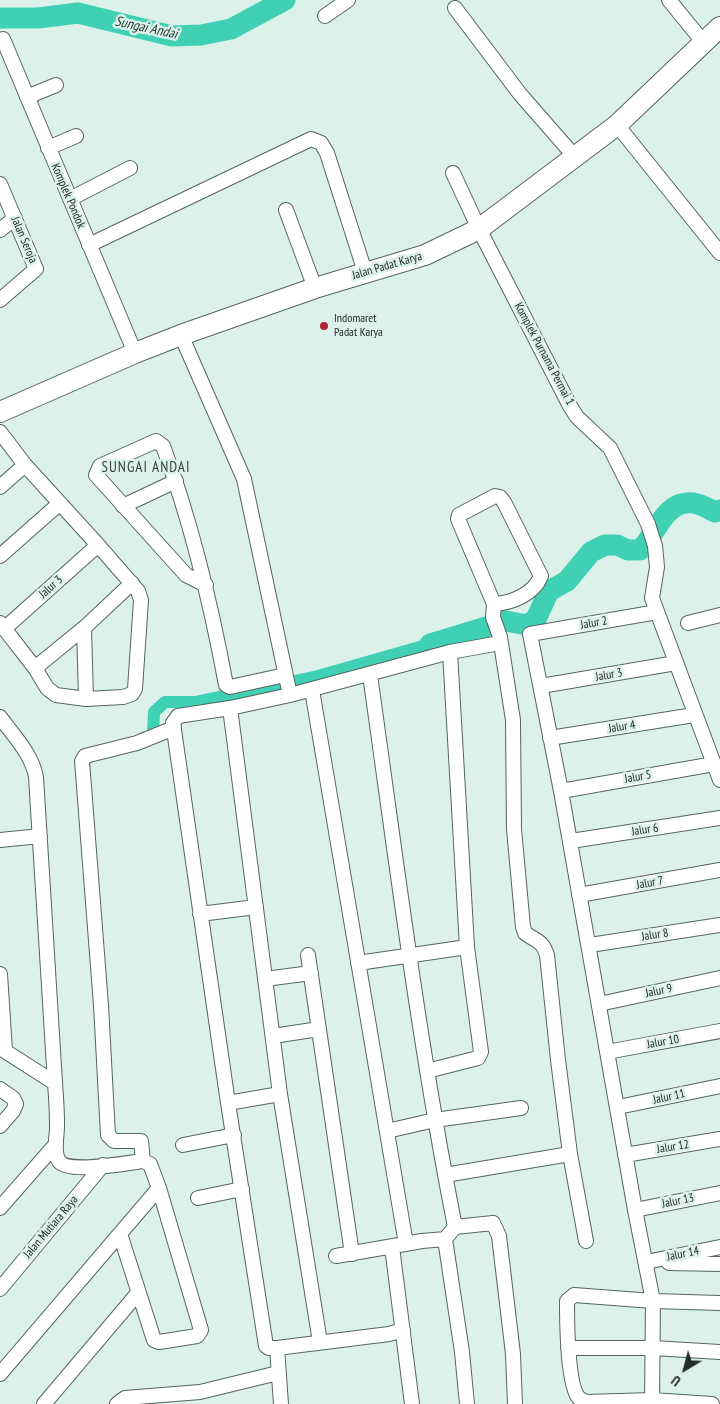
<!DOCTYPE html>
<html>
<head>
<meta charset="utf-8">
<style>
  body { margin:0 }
  #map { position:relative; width:720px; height:1404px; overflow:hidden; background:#ddf1eb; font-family:"PT Sans Narrow",sans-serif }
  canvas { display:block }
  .north { position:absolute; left:660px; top:1344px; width:50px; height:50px; -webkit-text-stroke:4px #ddf1eb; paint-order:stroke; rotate:217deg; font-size:14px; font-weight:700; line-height:20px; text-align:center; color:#222927 }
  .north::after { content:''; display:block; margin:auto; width:18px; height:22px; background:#222927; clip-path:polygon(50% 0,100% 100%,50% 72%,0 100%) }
</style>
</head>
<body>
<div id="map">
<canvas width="720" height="1404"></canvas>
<div class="north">U</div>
</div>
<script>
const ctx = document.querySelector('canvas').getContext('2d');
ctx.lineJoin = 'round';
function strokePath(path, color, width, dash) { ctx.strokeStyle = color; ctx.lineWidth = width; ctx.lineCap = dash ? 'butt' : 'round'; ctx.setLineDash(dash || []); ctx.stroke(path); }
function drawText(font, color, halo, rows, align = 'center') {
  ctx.font = font + ' "PT Sans Narrow",sans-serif'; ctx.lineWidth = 5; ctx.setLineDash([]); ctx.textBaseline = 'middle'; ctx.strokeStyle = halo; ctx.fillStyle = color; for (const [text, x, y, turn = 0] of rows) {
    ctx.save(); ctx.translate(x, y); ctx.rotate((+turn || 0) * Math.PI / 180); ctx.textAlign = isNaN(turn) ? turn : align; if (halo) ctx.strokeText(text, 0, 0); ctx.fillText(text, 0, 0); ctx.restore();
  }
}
strokePath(new Path2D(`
  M 143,738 L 153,735 L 154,712 L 165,702 L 195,702 L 318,676 L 430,644`), '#40d1b4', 12);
strokePath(new Path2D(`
  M 0,18 L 38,18 L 78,13 L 172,36 L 201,35 L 231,29 L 285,0
  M 430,644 L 506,621 L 527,625 L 536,619 L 549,591 L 567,581 L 591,552 L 605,545 L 617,545 L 628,550 L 640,550 C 657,534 664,500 693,503 C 701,504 709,509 715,512 L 720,510`), '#40d1b4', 21);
const street = new Path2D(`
  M 669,0 L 704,43
  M 455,8 L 520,94 L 575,157
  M 325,16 L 348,0
  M 3,39 L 135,353
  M 27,97 L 56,85
  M 617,125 L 720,253
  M 48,148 L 76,136
  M 453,173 L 479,229 L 570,406 L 577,417 L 610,448 L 648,524 L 655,546 L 657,567 L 652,598 L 720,780
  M 0,184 L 36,269 L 0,300
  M 70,199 L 130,168
  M 286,210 L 315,288
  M 0,230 L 15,218
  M 89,245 L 311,139 L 321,143 L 327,153 L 365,272
  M 181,335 L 244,479 L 290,695
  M 0,432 L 25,465 L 98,545 L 138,591 L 141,600 L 135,689 L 132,694 L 123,697 L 86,699 L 56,695 L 47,688 L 35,668 L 0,623
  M 0,487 L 25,465
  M 123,506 L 176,481
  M 0,556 L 60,503
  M 206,585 L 186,575 L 96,475 L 100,466 L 156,441 L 163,446 C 192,524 211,604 226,685 L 230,687 L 285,675
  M 494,604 C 512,603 534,594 541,576 L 504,502 L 500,497 L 495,496 L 459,515 L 458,519 L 494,604 L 493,617 L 500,637 L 513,720 L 514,829 L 523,927 L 525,933 C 537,942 542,940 547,955 L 558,1060 L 570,1154 L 586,1241
  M 688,623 L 720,615
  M 84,628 L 86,699
  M 4,629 L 98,545
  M 35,668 L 84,628 L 132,583
  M 541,686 L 676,663
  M 312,690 L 406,1244
  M 230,708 L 280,1094 L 320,1342
  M 0,717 C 13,735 32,754 36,777 L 55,1083 C 56,1096 57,1109 57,1123 C 58,1134 52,1151 59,1161 C 67,1174 128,1163 143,1161 L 150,1164 L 159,1188 L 201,1330 L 197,1336 L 159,1342 L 154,1340 L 120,1234
  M 550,738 L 694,715
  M 561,791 L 714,764
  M 0,840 L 40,836
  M 571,841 L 720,818
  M 579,895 L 720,870
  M 200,914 L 256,907
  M 590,945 L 720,925
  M 308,955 L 352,1254
  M 358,963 L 467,947
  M 0,974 L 5,1051
  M 265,979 L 311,973
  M 599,1004 L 720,978
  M 273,1036 L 319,1029
  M 0,1048 L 55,1083
  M 607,1052 L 720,1031
  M 427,1071 L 478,1058 L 481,1052 L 467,947 L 450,652
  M 0,1089 L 13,1098 L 16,1104 L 13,1111 L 0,1126
  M 228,1103 L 280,1094
  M 618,1107 L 720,1086
  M 387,1131 L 435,1120 L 521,1108
  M 183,1145 L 234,1135
  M 625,1155 L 720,1139
  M 143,1161 L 141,1141 L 114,1141 L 108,1135 L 101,1005 L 82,761 L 85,756 L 137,743 L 174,728
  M 445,1175 L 570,1154
  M 198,1198 L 242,1189
  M 0,1208 L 56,1144
  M 635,1210 L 720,1193
  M 455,1227 L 493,1223 L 499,1236 L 513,1354 L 515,1404
  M 445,1239 L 462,1352 L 467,1404
  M 392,1247 L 412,1404
  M 336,1256 L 422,1241 L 445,1239 L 455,1227 C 419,1044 396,859 370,675
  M 646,1262 L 720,1247
  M 669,1263 L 720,1264
  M 0,1289 L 103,1165
  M 403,1330 L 389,1334 L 277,1348 L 269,1348 L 266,1346 L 228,1103 L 173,723 L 178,716 L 230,708 L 290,695 L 450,652 L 500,643
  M 277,1348 L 281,1404
  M 568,1348 L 653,1348 L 720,1352
  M 0,1374 L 159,1188
  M 44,1404 L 138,1293
  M 117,1404 L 125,1398 L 200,1392 L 278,1373
  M 652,1404 L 653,1301 L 635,1210 L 561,791 L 530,634 L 657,612
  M 712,1404 L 652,1400 L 586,1402 C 584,1401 580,1399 579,1398 C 567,1386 567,1318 567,1301 L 574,1295 L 653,1301 L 720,1303`);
const secondary = new Path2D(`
  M 0,412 L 135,353 L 181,335 L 315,288 L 425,255 L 479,229 L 617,125 L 720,27`);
strokePath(street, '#546560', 16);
strokePath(secondary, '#546560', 22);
strokePath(street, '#fff', 14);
strokePath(secondary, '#fff', 20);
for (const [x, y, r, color] of [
  [324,326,5,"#b11f33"]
]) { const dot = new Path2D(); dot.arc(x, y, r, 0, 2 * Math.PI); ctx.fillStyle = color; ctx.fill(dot); strokePath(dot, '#ddf1eb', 2); }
drawText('12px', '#222927', '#ddf1eb', [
  ["Komplek Pondok",68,196,67],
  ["Jalan Seroja",24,240,67],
  ["Jalan Padat Karya",387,266,-16],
  ["Komplek Purnama Permai 1",544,354,62],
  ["Jalur 3",51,587,-42],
  ["Jalur 2",594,623,-10],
  ["Jalur 3",609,675,-10],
  ["Jalur 4",622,727,-9],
  ["Jalur 5",638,777,-10],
  ["Jalur 6",645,830,-9],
  ["Jalur 7",650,883,-10],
  ["Jalur 8",655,935,-9],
  ["Jalur 9",659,991,-12],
  ["Jalur 10",663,1042,-10],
  ["Jalur 11",669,1097,-12],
  ["Jalur 12",673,1147,-9],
  ["Jalur 13",678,1201,-11],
  ["Jalan Mutiara Raya",51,1227,-50],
  ["Jalur 14",683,1254,-11]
]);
drawText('12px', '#222927', '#ddf1eb', [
  ["Indomaret",334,319],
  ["Padat Karya",334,333]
], 'left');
drawText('italic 14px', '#1e352f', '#ddf1eb', [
  ["Sungai Andai",146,28,12]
]);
ctx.letterSpacing = '1px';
drawText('15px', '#33443f', '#ddf1eb', [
  ["SUNGAI ANDAI",146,468]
]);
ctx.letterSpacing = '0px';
</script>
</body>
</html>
